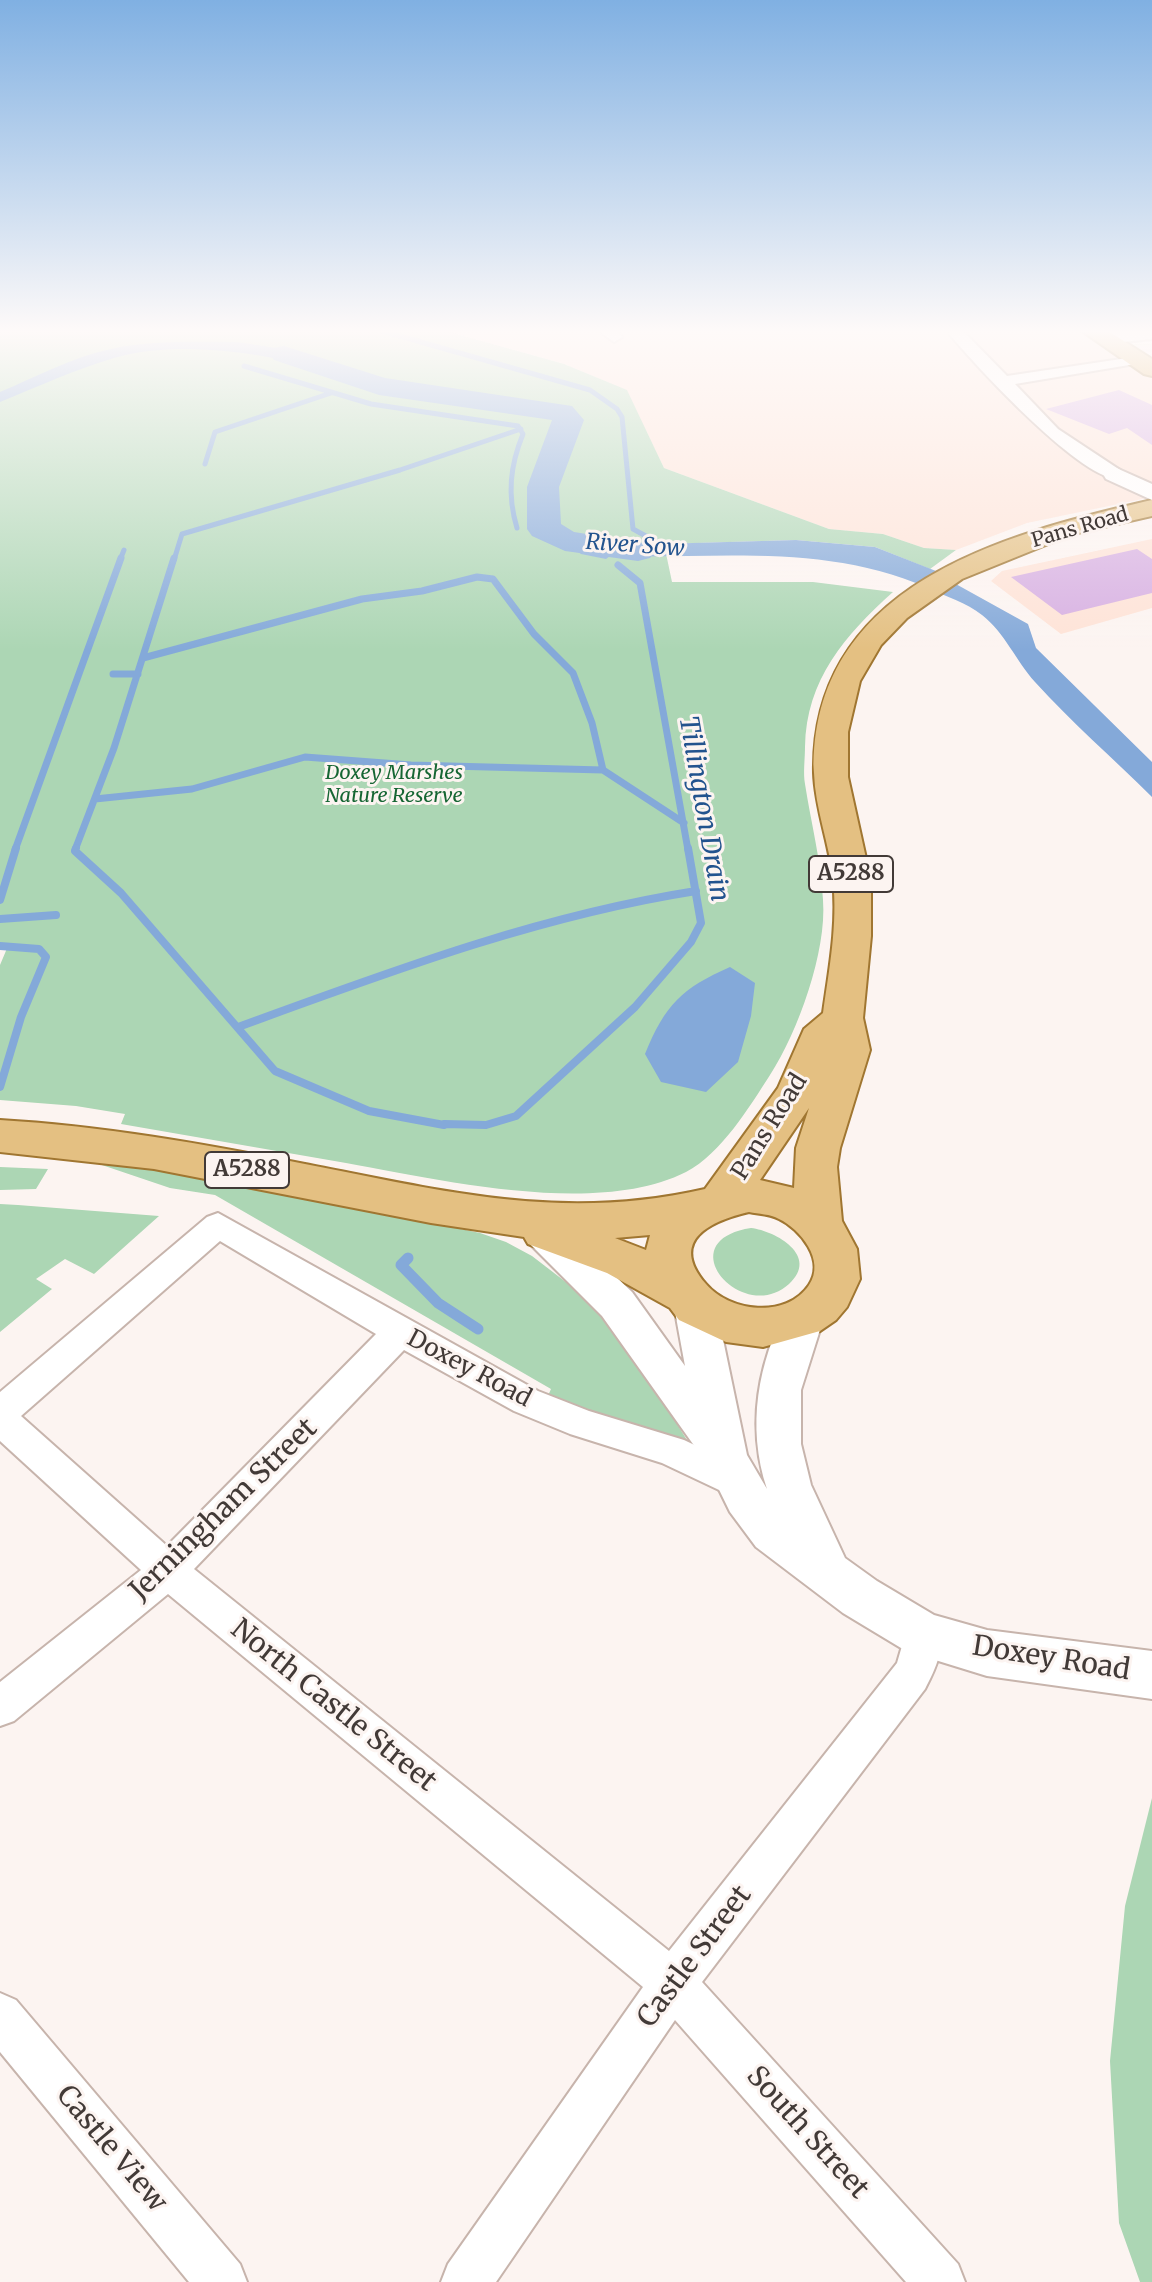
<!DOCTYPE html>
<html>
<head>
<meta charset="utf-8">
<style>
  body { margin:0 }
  canvas { display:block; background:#fcf4f1 }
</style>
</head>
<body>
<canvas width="1152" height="2282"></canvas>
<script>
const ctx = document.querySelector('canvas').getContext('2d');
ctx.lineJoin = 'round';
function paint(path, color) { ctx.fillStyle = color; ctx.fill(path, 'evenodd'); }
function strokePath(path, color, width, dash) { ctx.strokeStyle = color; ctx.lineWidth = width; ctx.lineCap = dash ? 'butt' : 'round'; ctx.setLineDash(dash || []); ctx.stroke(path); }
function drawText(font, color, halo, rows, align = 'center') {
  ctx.font = font + ' Merriweather,serif'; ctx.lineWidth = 6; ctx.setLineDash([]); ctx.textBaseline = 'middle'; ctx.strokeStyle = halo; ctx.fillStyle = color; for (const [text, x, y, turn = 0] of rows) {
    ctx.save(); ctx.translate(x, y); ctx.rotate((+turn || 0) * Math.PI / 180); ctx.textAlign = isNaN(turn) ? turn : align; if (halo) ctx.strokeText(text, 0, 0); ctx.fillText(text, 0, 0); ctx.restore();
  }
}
paint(new Path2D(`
  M 446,331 L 1082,331 L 1152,378 L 1152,497 L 1027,523 L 956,550 L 924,548 L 883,534 L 829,529 L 664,468 L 626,390 L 564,364 Z
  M 1152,539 L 1152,608 L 1061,634 L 991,581 L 1002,571 Z`), '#fee3d7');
paint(new Path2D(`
  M 0,331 L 446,331 L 564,364 L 627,390 L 664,468 L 829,529 L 883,534 L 924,548 L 956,550 L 930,569 L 875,547 L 796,540 L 664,544 L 672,582 L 813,582 L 893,592 C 845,635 806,680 805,747 C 805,759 803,773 805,784 C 811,823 821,860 823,900 C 827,951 798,1032 770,1075 C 750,1106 721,1154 686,1172 C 597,1217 442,1180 346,1163 C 271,1150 196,1137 121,1124 L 125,1114 L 76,1106 L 0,1100 L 0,965 L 8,946 L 0,946 Z
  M 96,1163 L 178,1170 L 480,1233 L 506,1242 L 532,1256 L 597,1306 L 643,1369 L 690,1445 L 547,1398 L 551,1389 L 215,1195 L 170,1188 Z
  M 0,1167 L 48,1169 L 36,1189 L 0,1190 Z
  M 0,1204 L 18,1205 L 159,1216 L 94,1274 L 65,1259 L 36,1279 L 52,1289 L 0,1332 Z
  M 751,1228 C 776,1231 820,1256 789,1284 C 743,1326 667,1241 751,1228 Z
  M 1152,1798 L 1152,2282 L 1140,2282 L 1119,2223 L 1110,2061 L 1125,1906 Z`), '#acd6b4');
paint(new Path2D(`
  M 236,342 C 280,348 318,353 355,378 C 284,357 188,337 114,358 C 76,369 37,387 0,402 L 0,392 C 36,377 72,357 111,349 C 152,340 194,342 236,342 Z
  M 592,539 L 615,544 L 652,544 L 652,541 L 657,540 L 658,544 L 796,540 L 875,547 L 936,571 L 942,570 L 954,583 L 1028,624 L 1036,648 L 1152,762 L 1152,797 C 1113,758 1071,722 1035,682 C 1016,661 1005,633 982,615 C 967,603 945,596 928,588 C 825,543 719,559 610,556 L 606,559 L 581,554 L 565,541 Z
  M 730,967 L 755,983 L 751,1016 L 738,1062 L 706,1092 L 661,1082 L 645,1054 C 665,1005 682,988 730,967 Z`), '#84a9d9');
strokePath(new Path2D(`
  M 382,331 L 590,390 L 617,409 L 622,417 L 633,529 L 655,541 L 655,550
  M 244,366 L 371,404 L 518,426 L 523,434 C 510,466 507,495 517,528
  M 205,464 L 215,432 L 331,393
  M 120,560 L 124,550
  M 174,560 L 182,534 L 400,470 L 521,429`), '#84a9d9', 5);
strokePath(new Path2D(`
  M 618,565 L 640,583 L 688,850
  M 143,658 L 362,599 L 422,591 L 477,577 L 493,579 L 534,634 L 573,673 L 592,723 L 603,770
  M 113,674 L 138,674
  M 95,799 L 192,789 L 305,757 L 411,765 L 603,770 L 684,823
  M 15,850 L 121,558
  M 75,850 L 114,748 L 174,558`), '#84a9d9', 7);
strokePath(new Path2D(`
  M 76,848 L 75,851 L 121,893 L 275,1071 L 369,1111 L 444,1125
  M 0,900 L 16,848
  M 0,919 L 56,915
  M 0,946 L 39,949 L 46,957 L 21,1017 L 0,1087
  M 238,1027 C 389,972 537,916 696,891
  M 444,1124 L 486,1125 L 516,1116 L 635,1007 L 691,942 L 701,923 L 688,848`), '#84a9d9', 8);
strokePath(new Path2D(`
  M 408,1258 L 401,1265 L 438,1303 L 478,1329`), '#84a9d9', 11);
paint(new Path2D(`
  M 284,346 L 385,378 L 572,406 L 584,420 L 559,487 L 561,524 L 574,532 L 650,544 L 655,551 L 650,558 L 638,561 L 565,551 L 532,536 L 527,529 L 527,487 L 552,420 L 379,395 L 274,360 L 270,354 L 274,348 Z`), '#84a9d9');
paint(new Path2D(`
  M 1119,390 L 1152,405 L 1152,445 L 1127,428 L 1109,434 L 1046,409 Z
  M 1137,549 L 1152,559 L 1152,593 L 1062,615 L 1011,577 Z`), '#d7b0e2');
const minor = new Path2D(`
  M 599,331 L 616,331 L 622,337 L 614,342 Z
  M 947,331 L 963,331 L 1007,376 L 1141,356 L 1143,359 L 1135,364 L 1015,384 L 1058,429 L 1120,470 L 1123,474 L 1120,478 C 1086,486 970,360 947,331 Z
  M 218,1213 L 538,1391 L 589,1411 L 684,1440 L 749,1471 L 754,1482 L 749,1493 L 736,1498 L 662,1463 L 570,1434 L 514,1411 L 404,1350 L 194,1569 L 669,1951 L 897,1663 L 909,1622 L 923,1617 L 937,1622 C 947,1645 936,1668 925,1689 L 702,1982 L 958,2264 L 965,2282 L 906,2282 L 675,2020 L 496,2282 L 441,2282 L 448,2264 L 643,1987 L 168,1594 L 14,1721 L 0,1726 L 0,1682 L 141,1570 L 0,1441 L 0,1392 L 207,1217 ZM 220,1241 L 376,1334 L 167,1546 L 21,1416 Z
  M 0,1993 L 16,2000 L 240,2264 L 247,2282 L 189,2282 L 0,2052 Z`);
const tertiary = new Path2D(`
  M 1152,331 L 1152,339 L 1104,344 L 1094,338 L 1104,332 Z
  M 1114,467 L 1152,484 L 1152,500 L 1106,479 L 1103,474 L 1106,469 Z
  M 542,1216 L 556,1220 L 632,1292 L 685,1366 L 674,1306 L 680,1294 L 695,1289 L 710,1294 L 716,1306 L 747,1455 L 767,1489 C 746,1426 758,1363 788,1305 L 803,1300 L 818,1305 L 824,1317 L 801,1390 L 801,1444 L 811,1485 L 845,1558 L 877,1581 L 934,1615 L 987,1630 L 1152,1651 L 1152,1699 L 987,1676 L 906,1651 L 843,1613 L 756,1547 L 730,1512 L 705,1461 L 602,1316 L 528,1242 L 522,1231 L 528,1220 Z`);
const primary = new Path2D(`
  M 1152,500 L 1152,516 L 1073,534 L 962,579 L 907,618 L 881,645 L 860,681 L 848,732 L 848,777 L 871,881 L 871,936 L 863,1018 L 870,1050 L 840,1148 L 837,1167 L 842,1221 L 857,1249 L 860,1279 L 847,1307 L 836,1320 L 820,1331 L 763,1347 L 726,1342 L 679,1320 L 670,1308 L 607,1273 L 528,1244 L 524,1237 L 431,1223 L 154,1169 L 0,1152 L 0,1120 C 103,1126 204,1144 305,1164 C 445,1191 562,1222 705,1189 L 778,1088 L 804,1029 L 823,1013 C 829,970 838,924 833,880 C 830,845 815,809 814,773 C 810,585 1003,534 1152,500 ZM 809,1108 L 796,1148 L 794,1188 L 760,1180 ZM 749,1212 C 759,1214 770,1214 779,1219 C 800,1229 826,1260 809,1285 C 786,1319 730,1312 706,1284 C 668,1240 711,1221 749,1212 ZM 650,1235 L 646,1250 L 615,1238 Z`);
const trunk = new Path2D(`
  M 1082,331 L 1108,331 L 1152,359 L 1152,376 L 1144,374 Z`);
strokePath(minor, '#c7b4ac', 4);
strokePath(tertiary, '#c7b4ac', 4);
strokePath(primary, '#a07631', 4);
strokePath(trunk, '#a07631', 4);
paint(minor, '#fff');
paint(tertiary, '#fff');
paint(primary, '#e4c082');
paint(trunk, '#dbab58');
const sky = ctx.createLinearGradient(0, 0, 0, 650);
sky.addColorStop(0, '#80b0e2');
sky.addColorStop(0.51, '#fefaf9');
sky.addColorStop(1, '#fefaf900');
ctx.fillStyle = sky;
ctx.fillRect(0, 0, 1152, 650);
drawText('20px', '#423a37', '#fcf4f1', [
  ["Pans Road",1080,528,-16]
]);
drawText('italic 20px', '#166633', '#fcf4f1', [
  ["Doxey Marshes",394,773],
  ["Nature Reserve",394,796]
]);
drawText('italic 22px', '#22538e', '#fcf4f1', [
  ["River Sow",635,546,4]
]);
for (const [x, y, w] of [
  [851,874,84],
  [247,1170,84]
]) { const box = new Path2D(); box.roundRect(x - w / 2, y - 18, w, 36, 6); ctx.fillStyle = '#fcf4f1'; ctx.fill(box); strokePath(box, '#423a37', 2); }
drawText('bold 22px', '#423a37', null, [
  ["A5288",851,874],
  ["A5288",247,1170]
]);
drawText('24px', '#423a37', '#fcf4f1', [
  ["Pans Road",770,1127,-58],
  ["Doxey Road",469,1369,28]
]);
drawText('italic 26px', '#22538e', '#fcf4f1', [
  ["Tillington Drain",703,809,80]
]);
drawText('28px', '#423a37', '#fcf4f1', [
  ["Jerningham Street",224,1510,-44],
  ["Doxey Road",1051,1659,9],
  ["North Castle Street",333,1706,39],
  ["Castle Street",695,1957,-53],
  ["South Street",807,2133,48],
  ["Castle View",111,2149,50]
]);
</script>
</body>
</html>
